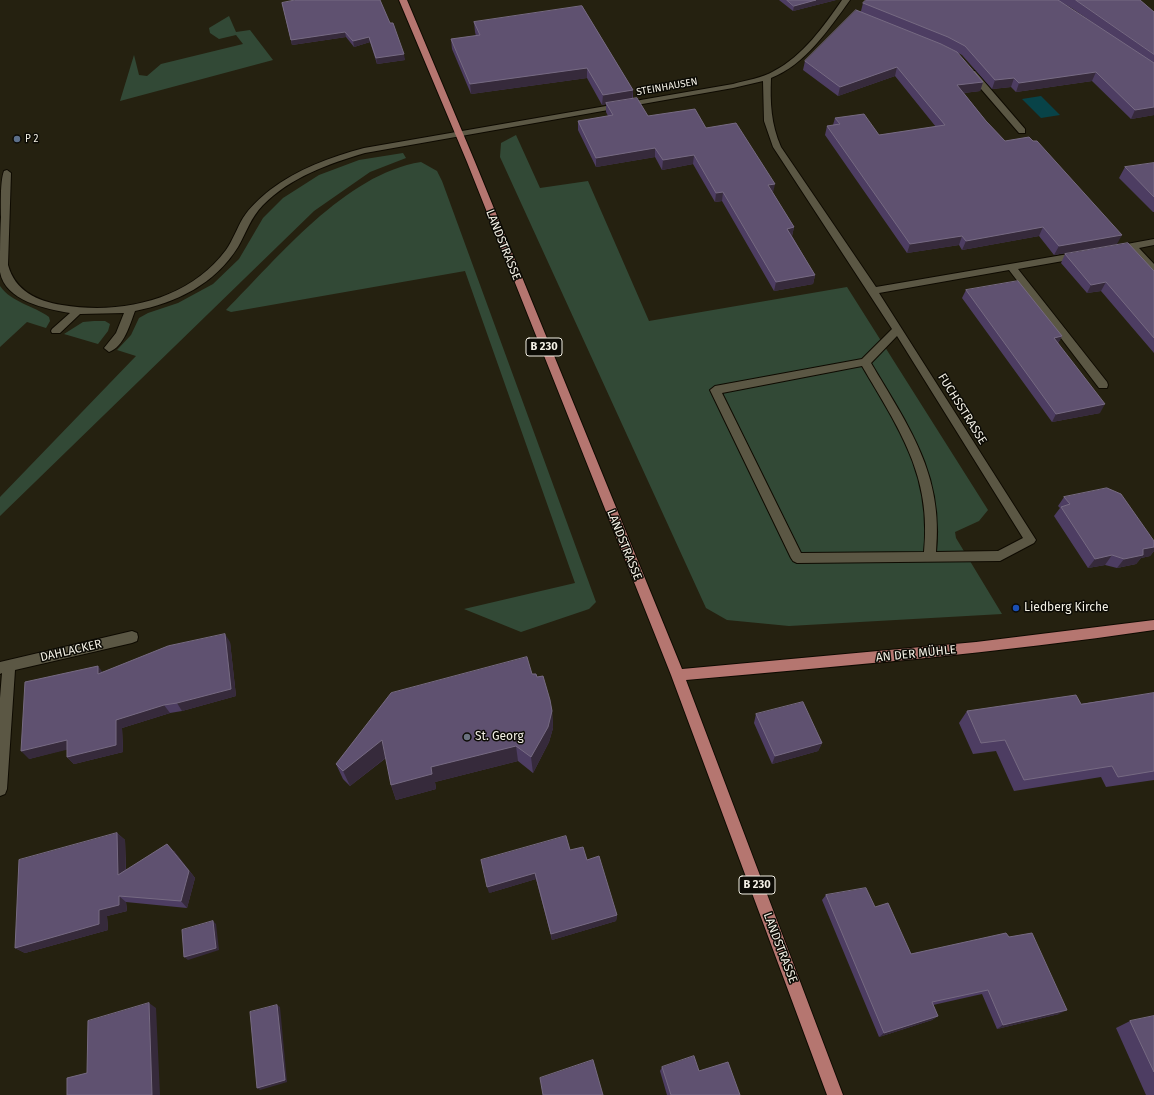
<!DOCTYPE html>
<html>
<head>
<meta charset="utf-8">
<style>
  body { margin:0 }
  canvas { display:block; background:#252110 }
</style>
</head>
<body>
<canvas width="1154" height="1095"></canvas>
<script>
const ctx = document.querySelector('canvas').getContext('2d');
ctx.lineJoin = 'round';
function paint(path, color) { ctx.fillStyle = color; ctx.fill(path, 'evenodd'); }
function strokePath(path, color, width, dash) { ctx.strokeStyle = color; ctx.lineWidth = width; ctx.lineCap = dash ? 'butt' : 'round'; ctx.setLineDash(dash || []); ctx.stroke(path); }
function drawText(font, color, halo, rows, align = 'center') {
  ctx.font = font + ' "Fira Sans",sans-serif'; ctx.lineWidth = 3; ctx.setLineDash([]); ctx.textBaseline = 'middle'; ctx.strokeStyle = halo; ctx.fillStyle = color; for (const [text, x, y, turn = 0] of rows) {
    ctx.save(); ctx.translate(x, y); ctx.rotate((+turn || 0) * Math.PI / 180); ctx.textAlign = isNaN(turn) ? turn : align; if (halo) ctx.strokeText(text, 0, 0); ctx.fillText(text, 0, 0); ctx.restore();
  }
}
paint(new Path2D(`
  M 229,16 L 236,32 L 250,30 L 273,60 L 120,101 L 134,55 L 139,75 L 147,76 L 161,64 L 243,44 L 236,35 L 219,39 L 210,33 L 209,28 Z
  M 516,135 L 540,188 L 588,181 L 649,321 L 847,287 L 988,510 L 979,521 L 955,532 L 956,538 L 1002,614 L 789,626 L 727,620 L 706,608 L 500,157 L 501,143 Z
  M 403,153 L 406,158 L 370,172 L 314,211 L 0,516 L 0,497 L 136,356 L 117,350 L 131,335 L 139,318 L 148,313 L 178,303 L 213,284 L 239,259 L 263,218 L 283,198 L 319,175 L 359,160 Z
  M 421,162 L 437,171 L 442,181 L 596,602 L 589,609 L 521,632 L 464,609 L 575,583 L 465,271 L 231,312 L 226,310 C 278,258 345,174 421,162 Z
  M 0,286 C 12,303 33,305 49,317 L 50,321 L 46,328 L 27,322 L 0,347 Z
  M 94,321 L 105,321 L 110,324 L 108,331 L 98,344 L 64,334 L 83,322 Z`), '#324936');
paint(new Path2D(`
  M 1041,96 L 1060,115 L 1041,118 L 1022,99 Z`), '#084348');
const minor = new Path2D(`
  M 842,0 L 850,0 C 829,29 805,65 771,78 C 770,103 771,124 781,147 L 876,287 L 1080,252 L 1085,255 L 1080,258 L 1018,269 L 1107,382 L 1108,385 L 1107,388 L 1099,388 L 1009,270 L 879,293 L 1036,540 L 1034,543 L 1000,561 L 797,563 L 793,561 L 791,558 L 710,390 L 715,386 L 862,359 L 892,329 L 773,147 L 764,121 L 763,81 L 733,88 L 365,153 C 328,164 291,177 263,205 C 251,217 246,233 238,247 C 215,284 176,303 135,311 C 130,324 124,347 109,352 L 104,348 L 116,333 L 124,313 L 80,314 L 60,333 L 52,333 L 51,331 L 52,329 L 70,313 C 46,309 5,301 0,272 C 0,255 0,234 1,217 C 1,205 0,181 4,171 L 7,170 L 11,173 L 8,265 C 15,291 37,301 62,305 C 121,315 189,300 226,250 C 233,240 237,228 243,218 C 250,207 260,198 270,190 C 298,169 330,157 364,148 L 733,84 C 747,80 762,78 774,71 C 803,56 824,26 842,0 ZM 897,336 L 1023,538 L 998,551 L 936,552 C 944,474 908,426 871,363 ZM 862,366 C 899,429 932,476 924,552 L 801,553 L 722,393 Z
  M 969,71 L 975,71 L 1025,129 L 1025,133 L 1019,133 L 969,75 Z
  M 1154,239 L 1154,245 L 1139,248 L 1154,264 L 1154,273 L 1151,272 L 1130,249 L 1116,252 L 1111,249 L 1116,246 Z
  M 132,631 L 137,633 L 138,637 L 137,641 L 132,643 L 15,670 L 7,789 L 5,794 L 0,796 L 0,698 L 2,673 L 0,674 L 0,662 Z`);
const major = new Path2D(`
  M 399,0 L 407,0 L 475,162 L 682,669 L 976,642 L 1154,620 L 1154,630 C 999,653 843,666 686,680 L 843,1095 L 827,1095 L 671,675 L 467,162 Z`);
strokePath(minor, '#0e0a00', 2);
strokePath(major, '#0e0a00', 2);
paint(minor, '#5b5744');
paint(major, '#b57670');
paint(new Path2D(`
  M 380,0 L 405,60 L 377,64 L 370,42 L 354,47 L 346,37 L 292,45 L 282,3 Z
  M 779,0 L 836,0 L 793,11 Z
  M 866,0 L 1140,0 L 1154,12 L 1154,115 L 1131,119 L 1092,81 L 1016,92 L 1011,87 L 992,89 L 962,55 L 941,44 L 983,82 L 980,91 L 964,93 L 986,121 L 1005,141 L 1117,244 L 1054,255 L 1039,236 L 962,250 L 959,245 L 907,253 L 825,135 L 827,126 L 833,125 L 835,118 L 879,135 L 936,127 L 895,76 L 838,96 L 803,70 L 805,61 L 861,11 L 863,3 ZM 1063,3 L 1073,9 L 1099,27 Z
  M 582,6 L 633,90 L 633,98 L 648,116 L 706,128 L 773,193 L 794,227 L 792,236 L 815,275 L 813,284 L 774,291 L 722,201 L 715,202 L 693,164 L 662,170 L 655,157 L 596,167 L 578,130 L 578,121 L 608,116 L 606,112 L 606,104 L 602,105 L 587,78 L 471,94 L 452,49 L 451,39 L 476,36 L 475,32 L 474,22 Z
  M 1154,163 L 1154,212 L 1153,212 L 1119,178 L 1125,167 Z
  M 1065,254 L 1154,271 L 1154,353 L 1101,291 L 1087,293 L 1061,263 Z
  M 966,290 L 1062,336 L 1058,343 L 1100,413 L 1052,422 L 962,298 Z
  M 1064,497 L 1154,541 L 1154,551 L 1150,556 L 1141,558 L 1136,564 L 1117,568 L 1105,565 L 1088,568 L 1054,516 L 1060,508 L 1058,506 Z
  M 230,642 L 236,696 L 182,711 L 170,713 L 122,728 L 123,752 L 74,764 L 67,757 L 67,749 L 29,759 L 102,672 Z
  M 532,674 L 537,677 L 552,711 L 553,728 L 549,742 L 533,773 L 518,761 L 435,782 L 436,789 L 396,800 L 391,785 L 386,758 L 350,786 L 343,779 L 336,764 Z
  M 1154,693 L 1154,780 L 1106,787 L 1101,777 L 1014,791 L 996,751 L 973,754 L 959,723 L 967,711 L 1081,704 Z
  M 756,714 L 822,743 L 818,751 L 772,764 L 754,723 Z
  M 117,833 L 125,840 L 126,870 L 174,851 L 195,878 L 187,908 L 126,902 L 127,911 L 107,916 L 108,930 L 25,953 L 15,948 Z
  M 570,850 L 617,915 L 616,921 L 552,940 L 536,879 L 489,893 Z
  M 826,895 L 875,907 L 911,954 L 1009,937 L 1059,1014 L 997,1029 L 982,994 L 933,1005 L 938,1016 L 932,1020 L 879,1037 L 822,900 Z
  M 1154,1016 L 1154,1095 L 1146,1095 L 1116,1028 L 1130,1021 Z
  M 662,1067 L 699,1071 L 740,1095 L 667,1095 L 660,1071 Z`), '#4d3d62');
paint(new Path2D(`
  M 816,0 L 836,0 L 793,11 L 794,6 Z
  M 345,32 L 346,37 L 292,45 L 291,40 Z
  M 369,37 L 370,42 L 354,47 L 353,41 Z
  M 404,54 L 405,60 L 377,64 L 376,58 Z
  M 897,67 L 895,76 L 838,96 L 840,87 Z
  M 587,68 L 587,78 L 471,94 L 470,84 Z
  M 1096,72 L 1092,81 L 1016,92 L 1019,83 Z
  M 1014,78 L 1011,87 L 992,89 L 995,80 Z
  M 983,82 L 980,91 L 955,94 L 957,85 Z
  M 633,90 L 632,100 L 606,103 L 606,104 L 602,105 L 603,95 Z
  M 1154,107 L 1154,115 L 1131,119 L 1135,110 Z
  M 655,148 L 655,157 L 596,167 L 596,158 Z
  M 694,155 L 693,164 L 662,170 L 663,160 Z
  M 775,184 L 773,193 L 768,185 Z
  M 723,192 L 722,201 L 715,202 L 716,193 Z
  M 794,227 L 792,236 L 787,229 Z
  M 1043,227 L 1039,236 L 962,250 L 966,241 Z
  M 1122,235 L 1117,244 L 1054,255 L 1059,246 Z
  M 962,236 L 959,245 L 907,253 L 910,244 Z
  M 815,275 L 813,284 L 774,291 L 776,282 Z
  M 1106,282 L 1101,291 L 1087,293 L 1091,285 Z
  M 1062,336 L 1057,345 L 1054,338 Z
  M 1105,404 L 1100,413 L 1052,422 L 1056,414 Z
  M 1154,547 L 1154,551 L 1150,556 L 1141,558 L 1136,564 L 1117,568 L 1124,559 L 1143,549 Z
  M 1112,555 L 1105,565 L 1088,568 L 1095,559 Z
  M 225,634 L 230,642 L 236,696 L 182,711 L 177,703 Z
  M 98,666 L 104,674 L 98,674 Z
  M 164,705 L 170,713 L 122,728 L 123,752 L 74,764 L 67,757 L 116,720 Z
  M 552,711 L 553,728 L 549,742 L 533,773 L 531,757 Z
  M 67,740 L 74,748 L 29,759 L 21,751 Z
  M 382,740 L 388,756 L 350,786 L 343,771 Z
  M 822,743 L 818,751 L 772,764 L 775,756 Z
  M 516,746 L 518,761 L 435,782 L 436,789 L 396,800 L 391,785 L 431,767 Z
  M 117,833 L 125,840 L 126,881 L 118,875 Z
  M 167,844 L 174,851 L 195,878 L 187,908 L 181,901 Z
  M 535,873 L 536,879 L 489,893 L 487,887 Z
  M 119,896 L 126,902 L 127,911 L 107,916 L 108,930 L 25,953 L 15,948 L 99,910 Z
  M 617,915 L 616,921 L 552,940 L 551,934 Z
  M 213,921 L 216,924 L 219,950 L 188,960 L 184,957 Z
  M 149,1003 L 156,1008 L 160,1095 L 152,1095 Z
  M 277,1005 L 280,1007 L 287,1082 L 260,1090 L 257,1088 Z
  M 1067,1010 L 1059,1014 L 997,1029 L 1003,1025 Z
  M 938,1016 L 932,1020 L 879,1037 L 884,1033 Z`), '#362a3b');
const building = new Path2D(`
  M 295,0 L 380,0 L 390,23 L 393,23 L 404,54 L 376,58 L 369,37 L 353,41 L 345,32 L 291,40 L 282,3 Z
  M 787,0 L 816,0 L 794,6 Z
  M 866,0 L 1058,0 L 1154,63 L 1154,107 L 1135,110 L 1096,72 L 1019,83 L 1014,78 L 995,80 L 965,46 L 948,37 L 863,3 Z
  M 1076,0 L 1140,0 L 1154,12 L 1154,54 Z
  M 582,6 L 633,90 L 603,95 L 587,68 L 470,84 L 451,39 L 480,35 L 474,22 Z
  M 856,10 L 941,44 L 957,52 L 983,82 L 957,85 L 986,121 L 1005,141 L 1029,137 L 1033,141 L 1037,141 L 1122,235 L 1059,246 L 1043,227 L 966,241 L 962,236 L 910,244 L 827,126 L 840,124 L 835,118 L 864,114 L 879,135 L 945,125 L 897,67 L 840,87 L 805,61 Z
  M 637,98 L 648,116 L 695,109 L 706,128 L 736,123 L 775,184 L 768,185 L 794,227 L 787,229 L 815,275 L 776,282 L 723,192 L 716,193 L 694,155 L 663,160 L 655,148 L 596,158 L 578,121 L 613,115 L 606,103 Z
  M 1154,163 L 1154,197 L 1125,167 Z
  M 1128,243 L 1154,271 L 1154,338 L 1106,282 L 1091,285 L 1065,254 Z
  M 1018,281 L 1062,336 L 1054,338 L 1105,404 L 1056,414 L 966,290 Z
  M 1107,488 L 1121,494 L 1154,541 L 1154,547 L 1143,549 L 1143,555 L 1124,559 L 1112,555 L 1095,559 L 1061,507 L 1070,504 L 1064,497 Z
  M 225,634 L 231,689 L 177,703 L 164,705 L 116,720 L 116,745 L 67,757 L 67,740 L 21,751 L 25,682 L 98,666 L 98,674 L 168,646 Z
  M 527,657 L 532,674 L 536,674 L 537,677 L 543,676 L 550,700 L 552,711 L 548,727 L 531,757 L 516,746 L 431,767 L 432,774 L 391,785 L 382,740 L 343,771 L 336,764 L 391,693 Z
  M 1154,693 L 1154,771 L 1118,777 L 1112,766 L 1024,780 L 1005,740 L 981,743 L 967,711 L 1076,695 L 1081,704 Z
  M 803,702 L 822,743 L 775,756 L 756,714 Z
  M 117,833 L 118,875 L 167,844 L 189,871 L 181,901 L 119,896 L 119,905 L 99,910 L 99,924 L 15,948 L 19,860 Z
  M 566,836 L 570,850 L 583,847 L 587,860 L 599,856 L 617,915 L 551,934 L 535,873 L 487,887 L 481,860 Z
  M 866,888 L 875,907 L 888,903 L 911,954 L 1006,933 L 1009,937 L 1032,933 L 1067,1010 L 1003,1025 L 988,990 L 932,1002 L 938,1016 L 884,1033 L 826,895 Z
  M 213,921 L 216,948 L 184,957 L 182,930 Z
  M 149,1003 L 152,1095 L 67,1095 L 67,1078 L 87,1073 L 88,1021 Z
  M 277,1005 L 285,1080 L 257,1088 L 250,1012 Z
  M 1154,1016 L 1154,1072 L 1130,1021 Z
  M 694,1056 L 699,1071 L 728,1062 L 740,1095 L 671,1095 L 662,1067 Z
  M 593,1060 L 603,1095 L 543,1095 L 540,1078 Z`);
paint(building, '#5f5170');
strokePath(building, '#766a82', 1);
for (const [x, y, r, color] of [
  [17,139,4,"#5c6f8a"],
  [1016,608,4,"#1a4fb4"],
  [467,737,4,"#6b7280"]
]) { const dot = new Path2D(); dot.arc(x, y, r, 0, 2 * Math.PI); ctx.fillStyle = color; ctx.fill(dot); strokePath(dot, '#0c0b05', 1.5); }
drawText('10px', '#f3f0e5', '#0c0b05', [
  ["STEINHAUSEN",667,87,-10]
]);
drawText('10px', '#f3f0e5', '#0c0b05', [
  ["P 2",25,139]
], 'left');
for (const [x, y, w] of [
  [544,347,36],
  [757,885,36]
]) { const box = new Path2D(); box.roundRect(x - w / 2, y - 9, w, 18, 3); ctx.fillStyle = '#0c0b05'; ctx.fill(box); strokePath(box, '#f3f0e5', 1); }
drawText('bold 11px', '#f3f0e5', null, [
  ["B 230",544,347],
  ["B 230",757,885]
]);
drawText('12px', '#f3f0e5', '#0c0b05', [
  ["LANDSTRASSE",503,245,68],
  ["FUCHSSTRASSE",962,409,58],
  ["LANDSTRASSE",624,545,68],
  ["DAHLACKER",71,651,-13],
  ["AN DER MÜHLE",916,654,-6],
  ["LANDSTRASSE",780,948,69]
]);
drawText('12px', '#f3f0e5', '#0c0b05', [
  ["Liedberg Kirche",1024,608],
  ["St. Georg",475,737]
], 'left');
</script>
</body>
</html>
